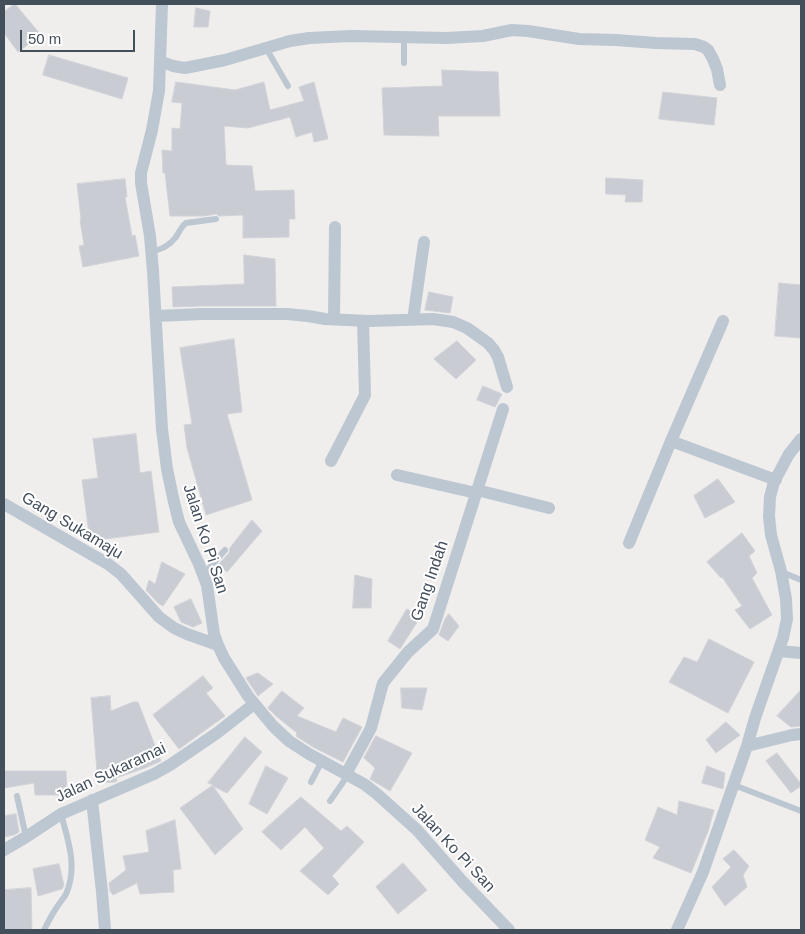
<!DOCTYPE html>
<html>
<head>
<meta charset="utf-8">
<style>
  body { margin:0 }
  #map { position:relative; width:805px; height:934px; overflow:hidden; background:#f0eded; font-family:Helvetica,sans-serif }
  canvas { display:block }
  .frame { position:absolute; inset:0; border:5px solid #444f5c; pointer-events:none }
  .scale { position:absolute; left:20px; top:30px; width:115px; height:22px; box-sizing:border-box; border:2px solid #444f5c; border-top:0; padding-left:6px; font-size:15px; line-height:18px; white-space:nowrap; color:#444f5c; -webkit-text-stroke:4px #fff; paint-order:stroke }
</style>
</head>
<body>
<div id="map">
<canvas width="805" height="934"></canvas>
<div class="frame"></div>
<div class="scale">50 m</div>
</div>
<script>
const ctx = document.querySelector('canvas').getContext('2d');
ctx.lineJoin = 'round';
function paint(path, color) { ctx.fillStyle = color; ctx.fill(path, 'evenodd'); }
function strokePath(path, color, width, dash) { ctx.strokeStyle = color; ctx.lineWidth = width; ctx.lineCap = dash ? 'butt' : 'round'; ctx.setLineDash(dash || []); ctx.stroke(path); }
function drawText(font, color, halo, rows, align = 'center') {
  ctx.font = font + ' Helvetica,sans-serif'; ctx.lineWidth = 4; ctx.setLineDash([]); ctx.textBaseline = 'middle'; ctx.strokeStyle = halo; ctx.fillStyle = color; for (const [text, x, y, turn = 0] of rows) {
    ctx.save(); ctx.translate(x, y); ctx.rotate((+turn || 0) * Math.PI / 180); ctx.textAlign = isNaN(turn) ? turn : align; if (halo) ctx.strokeText(text, 0, 0); ctx.fillText(text, 0, 0); ctx.restore();
  }
}
const building = new Path2D(`
  M 15,4 L 41,35 L 18,52 L 4,33 L 4,12 Z
  M 196,8 L 210,11 L 208,27 L 194,27 Z
  M 49,55 L 128,78 L 122,99 L 43,75 Z
  M 442,70 L 498,72 L 500,116 L 438,116 L 439,136 L 384,135 L 382,88 L 442,86 Z
  M 176,82 L 235,90 L 264,82 L 270,110 L 304,101 L 299,87 L 314,82 L 328,139 L 314,142 L 312,132 L 296,137 L 290,117 L 248,128 L 224,126 L 226,165 L 252,166 L 255,191 L 294,190 L 295,219 L 289,219 L 289,237 L 243,238 L 243,215 L 219,216 L 216,214 L 204,216 L 170,216 L 165,173 L 163,173 L 162,150 L 172,151 L 172,128 L 180,129 L 182,103 L 172,102 Z
  M 663,92 L 717,98 L 714,125 L 659,119 Z
  M 606,178 L 643,180 L 642,202 L 625,202 L 626,195 L 606,194 Z
  M 125,179 L 127,197 L 125,197 L 132,236 L 135,235 L 139,256 L 83,267 L 79,246 L 84,245 L 80,220 L 81,219 L 77,184 Z
  M 244,255 L 275,259 L 276,306 L 202,306 L 173,307 L 172,287 L 244,284 Z
  M 779,283 L 801,285 L 801,338 L 775,336 Z
  M 429,292 L 453,297 L 450,313 L 425,310 Z
  M 234,339 L 242,412 L 227,414 L 252,500 L 206,515 L 187,448 L 184,425 L 192,424 L 180,348 Z
  M 457,341 L 476,360 L 456,379 L 434,359 Z
  M 483,386 L 502,394 L 495,407 L 477,400 Z
  M 136,434 L 140,473 L 151,471 L 159,532 L 90,541 L 82,480 L 98,478 L 93,439 Z
  M 718,479 L 735,502 L 705,518 L 694,496 Z
  M 252,520 L 262,531 L 227,572 L 218,565 L 229,553 L 230,548 Z
  M 742,533 L 755,551 L 749,556 L 757,573 L 752,578 L 772,615 L 750,629 L 735,610 L 742,606 L 722,577 L 721,578 L 707,562 Z
  M 162,562 L 185,574 L 163,606 L 158,603 L 146,590 L 149,580 L 155,584 Z
  M 355,575 L 372,579 L 371,608 L 353,608 Z
  M 191,599 L 202,623 L 193,627 L 181,622 L 174,607 Z
  M 407,609 L 421,616 L 400,649 L 388,641 Z
  M 449,614 L 459,626 L 448,641 L 439,635 L 445,619 Z
  M 709,639 L 754,662 L 728,713 L 669,682 L 684,657 L 697,662 Z
  M 258,673 L 273,684 L 258,696 L 246,678 Z
  M 203,676 L 213,688 L 206,693 L 225,716 L 179,749 L 153,715 Z
  M 401,688 L 427,688 L 422,710 L 402,708 Z
  M 801,690 L 801,726 L 791,727 L 777,716 Z
  M 282,691 L 304,708 L 297,716 L 336,732 L 343,718 L 362,727 L 343,762 L 313,747 L 296,736 L 297,733 L 276,716 L 268,708 Z
  M 110,696 L 111,711 L 133,702 L 138,702 L 161,761 L 145,768 L 116,778 L 117,781 L 115,782 L 98,783 L 91,698 Z
  M 726,722 L 740,735 L 716,753 L 706,740 Z
  M 376,736 L 412,753 L 390,791 L 370,779 L 375,768 L 364,758 Z
  M 245,737 L 262,752 L 227,793 L 213,786 L 243,829 L 215,855 L 180,808 L 213,785 L 208,783 Z
  M 777,753 L 801,784 L 801,786 L 791,793 L 766,761 Z
  M 266,766 L 288,778 L 267,814 L 249,804 Z
  M 707,766 L 725,773 L 723,789 L 702,783 Z
  M 4,771 L 66,771 L 67,795 L 35,795 L 34,783 L 4,788 Z
  M 301,797 L 341,831 L 347,826 L 364,842 L 332,876 L 339,884 L 328,895 L 300,871 L 324,848 L 305,827 L 281,850 L 262,832 Z
  M 679,801 L 714,810 L 709,828 L 709,829 L 691,873 L 653,858 L 660,847 L 645,840 L 658,807 L 677,815 Z
  M 16,814 L 19,832 L 14,835 L 4,837 L 4,816 Z
  M 175,820 L 181,869 L 173,870 L 174,892 L 140,894 L 137,883 L 113,895 L 110,891 L 109,883 L 126,870 L 123,856 L 149,852 L 146,831 Z
  M 734,850 L 749,866 L 743,875 L 747,887 L 725,906 L 712,887 L 731,867 L 723,859 Z
  M 403,863 L 427,890 L 398,914 L 376,887 Z
  M 59,864 L 64,885 L 62,889 L 38,896 L 33,869 Z
  M 31,888 L 32,930 L 4,930 L 4,890 Z`);
paint(building, '#c9ccd2');
strokePath(building, '#d1d3d9', 1);
strokePath(new Path2D(`
  M 266,48 L 288,86
  M 404,63 L 404,37
  M 151,252 C 162,249 169,246 176,237 C 179,232 181,227 186,223 L 216,219
  M 782,572 L 801,580
  M 203,575 L 225,550
  M 311,782 L 322,761
  M 734,785 L 801,811
  M 17,796 L 26,837
  M 330,801 L 348,775
  M 44,930 C 48,922 52,914 57,907 C 60,902 64,898 66,894 C 78,867 68,840 61,814`), '#bcc7d1', 6);
strokePath(new Path2D(`
  M 162,4 L 159,91 L 152,130 L 141,173 L 141,183 L 150,236 L 153,271 L 162,429 L 167,469 L 174,502 L 179,522 L 199,564 L 207,585 L 214,634 L 218,645 L 224,658 L 248,696 L 273,726 L 289,741 L 309,754 L 364,784 L 377,794 L 417,830 L 462,881 L 509,930
  M 160,61 L 173,66 L 185,68 L 225,60 L 290,41 L 309,38 L 351,36 L 446,38 L 483,36 L 512,30 L 528,31 L 579,39 L 616,40 L 656,43 L 695,44 L 704,47 L 708,50 L 713,59 L 717,69 L 720,85
  M 156,316 L 202,314 L 287,314 L 308,316 L 325,319 L 369,321 L 433,319 L 453,322 L 467,328 L 488,343 L 494,350 L 498,357 L 507,387
  M 334,319 L 335,227
  M 413,320 L 424,242
  M 671,441 L 776,480
  M 331,461 L 365,395 L 363,321
  M 397,475 L 476,493
  M 477,490 L 549,508
  M 4,504 L 108,564 L 121,574 L 159,617 L 174,628 L 187,634 L 218,645
  M 629,543 L 671,441 L 723,321
  M 779,651 L 801,653
  M 747,746 L 792,735 L 801,734
  M 346,774 L 371,728 L 383,683 L 408,652 L 433,629 L 503,409
  M 92,800 L 102,892 L 105,930
  M 4,850 L 26,837 L 61,814 L 154,774 L 170,765 L 217,733 L 254,704
  M 677,930 L 703,872 L 747,746 L 755,718 L 783,638 L 787,619 L 786,599 L 781,571 L 771,535 L 769,516 L 770,497 L 774,482 L 789,454 L 801,439`), '#bcc7d1', 12);
drawText('16px', '#444f5c', '#fff', [
  ["Gang Sukamaju",72,526,31],
  ["Jalan Ko Pi San",205,539,72],
  ["Gang Indah",430,581,-71],
  ["Jalan Sukaramai",111,773,-25],
  ["Jalan Ko Pi San",453,848,47]
]);
</script>
</body>
</html>
